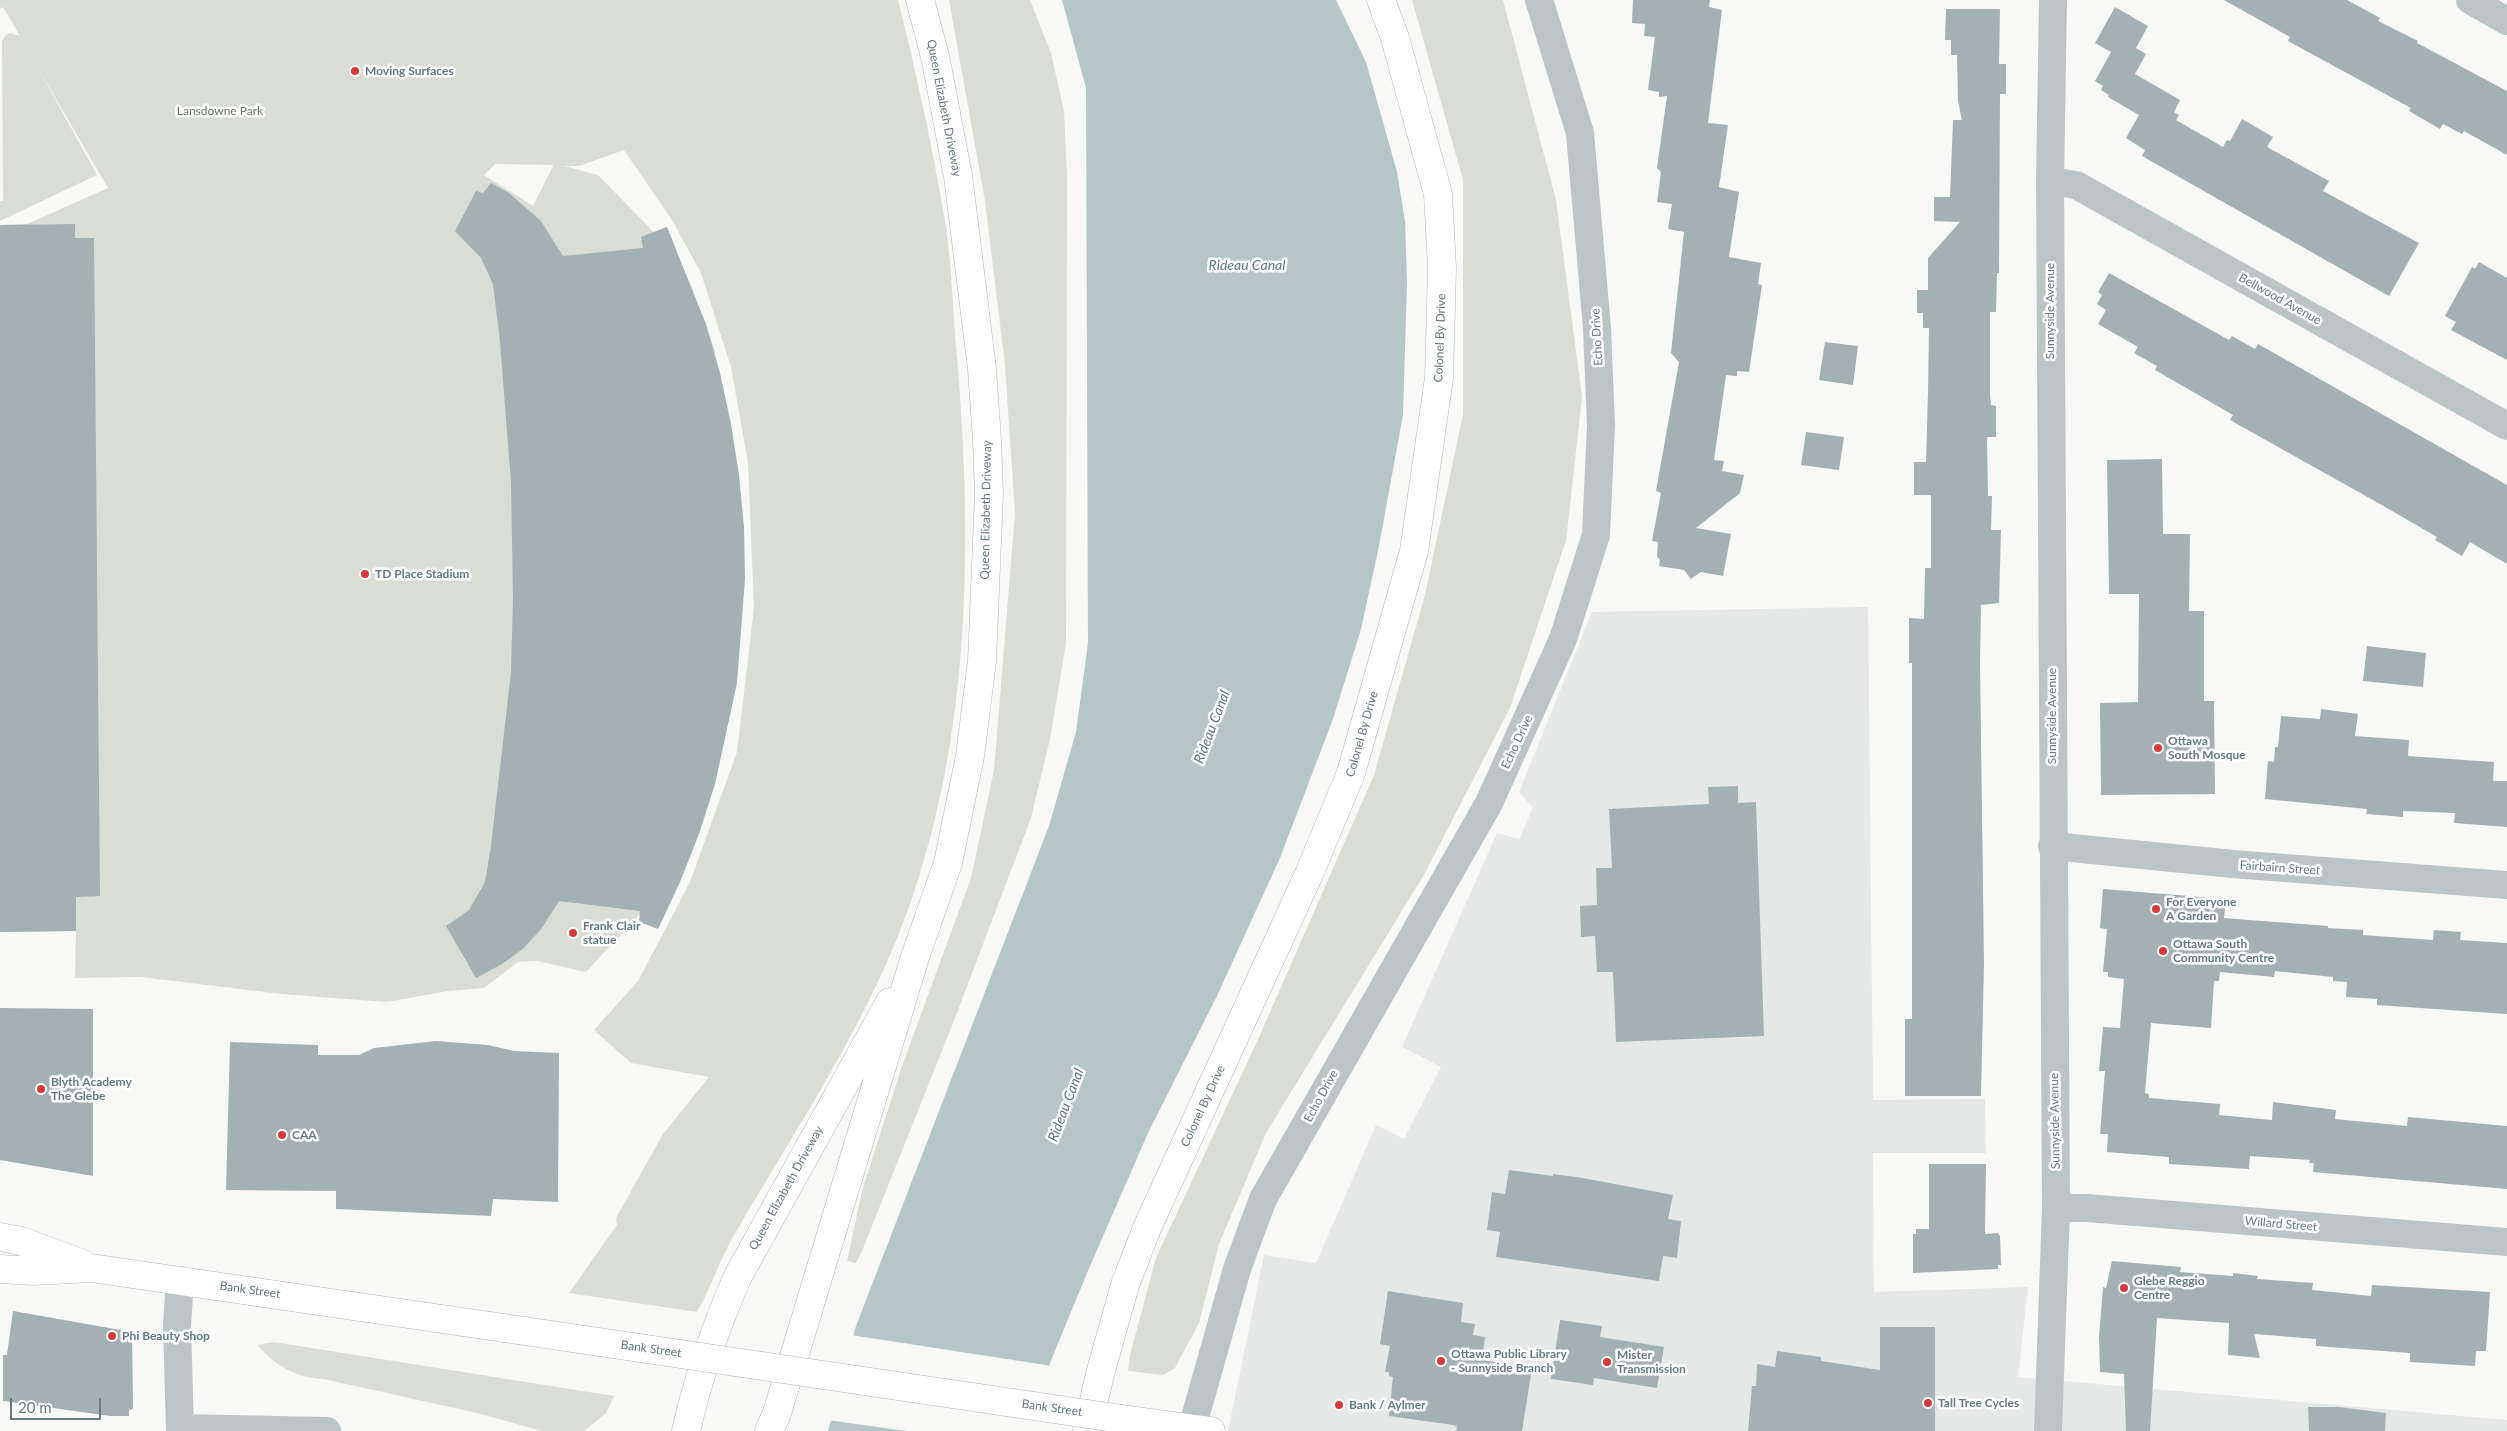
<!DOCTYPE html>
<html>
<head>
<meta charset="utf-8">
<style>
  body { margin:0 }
  #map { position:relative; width:2507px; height:1431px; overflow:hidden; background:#f8f8f6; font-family:Lato,sans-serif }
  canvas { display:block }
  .scale { position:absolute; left:10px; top:1398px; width:91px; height:22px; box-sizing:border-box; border:2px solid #667a7f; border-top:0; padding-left:6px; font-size:15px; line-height:18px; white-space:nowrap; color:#667a7f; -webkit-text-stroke:4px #fff; paint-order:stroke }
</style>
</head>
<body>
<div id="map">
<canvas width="2507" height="1431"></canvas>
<div class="scale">20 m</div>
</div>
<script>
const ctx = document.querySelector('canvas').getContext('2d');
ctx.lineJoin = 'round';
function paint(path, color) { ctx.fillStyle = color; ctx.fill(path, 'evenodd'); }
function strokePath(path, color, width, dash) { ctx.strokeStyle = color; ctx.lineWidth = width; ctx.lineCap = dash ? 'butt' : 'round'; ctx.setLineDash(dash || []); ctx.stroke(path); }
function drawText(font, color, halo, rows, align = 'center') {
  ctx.font = font + ' Lato,sans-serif'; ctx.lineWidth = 5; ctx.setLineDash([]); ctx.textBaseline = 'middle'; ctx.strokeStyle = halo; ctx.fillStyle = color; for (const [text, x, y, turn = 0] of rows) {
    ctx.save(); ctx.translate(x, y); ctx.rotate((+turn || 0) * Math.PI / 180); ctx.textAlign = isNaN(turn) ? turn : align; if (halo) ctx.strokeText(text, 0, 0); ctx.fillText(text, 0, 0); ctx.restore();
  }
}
paint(new Path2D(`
  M 1868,607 L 1873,1100 L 1985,1099 L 1986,1153 L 1873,1153 L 1874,1292 L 2028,1287 L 2018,1377 L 2507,1420 L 2507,1431 L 1228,1431 L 1264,1255 L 1316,1263 L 1376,1125 L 1404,1139 L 1441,1067 L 1402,1047 L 1497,833 L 1519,839 L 1525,826 L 1533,808 L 1519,792 L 1592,612 Z`), '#e6e8e7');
paint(new Path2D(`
  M 0,0 L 898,0 C 916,72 932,144 944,216 C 951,255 952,295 955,334 C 972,520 974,716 913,895 C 872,1018 797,1126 733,1237 C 719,1261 711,1288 697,1312 L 569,1293 L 617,1225 L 616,1218 L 663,1134 L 709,1077 L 631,1063 L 594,1030 L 638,981 L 690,882 L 737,752 L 754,608 L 748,463 L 731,367 L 701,273 L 672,220 L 624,150 L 579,166 L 564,166 L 598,175 L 673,252 L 693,292 L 715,350 L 731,517 L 655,898 L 586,972 L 537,961 L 518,962 L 484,988 L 448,991 L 387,1002 L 281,994 L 141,977 L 75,978 L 76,931 L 0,932 L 0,225 L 27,224 L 108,188 L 39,70 L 97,175 L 0,221 L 0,201 L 3,201 L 2,41 L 5,36 L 10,33 L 20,36 L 3,7 L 0,9 ZM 495,164 L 553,165 L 553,166 L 533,206 L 484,175 Z
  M 949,0 L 1030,0 L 1051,53 L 1064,111 L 1067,176 L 1066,643 L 1050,739 L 1031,818 L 955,1018 L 862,1251 L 856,1263 L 847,1261 L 862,1191 L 902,1066 L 971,878 L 994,770 L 1015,514 L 1005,365 L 985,201 Z
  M 1412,0 L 1503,0 L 1556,200 L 1582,397 L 1566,541 L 1510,708 L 1425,873 L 1266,1133 L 1219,1244 L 1199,1323 L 1175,1368 L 1163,1375 L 1128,1371 L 1130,1355 L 1156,1258 L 1260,1035 L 1374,775 L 1425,595 L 1463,414 L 1463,180 Z
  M 274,1342 L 614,1396 L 606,1413 L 584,1431 L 542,1431 L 477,1413 L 324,1379 C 296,1378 276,1366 257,1345 Z`), '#daddd5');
paint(new Path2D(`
  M 1062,0 L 1336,0 L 1366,62 L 1397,172 L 1405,221 L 1407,282 L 1403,415 L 1378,551 L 1361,629 L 1333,719 L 1280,858 L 1216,998 L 1148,1133 L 1087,1273 L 1050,1363 L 1040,1431 L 828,1431 L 856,1326 L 1049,826 L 1076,732 L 1088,643 L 1086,88 Z`), '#b6c5c6');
paint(new Path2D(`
  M 851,1335 L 1052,1366 L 1043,1431 L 906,1431 L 828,1420 Z`), '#f8f8f6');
paint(new Path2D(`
  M 1633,0 L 1710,0 L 1709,7 L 1722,10 L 1708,123 L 1728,125 L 1719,187 L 1739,192 L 1729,257 L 1761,263 L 1758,284 L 1762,285 L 1749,372 L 1737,371 L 1737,376 L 1726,375 L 1714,460 L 1724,461 L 1722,471 L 1744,475 L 1740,493 L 1696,528 L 1731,534 L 1723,576 L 1701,572 L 1691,579 L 1684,570 L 1659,566 L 1660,560 L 1657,556 L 1658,542 L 1652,541 L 1661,493 L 1656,491 L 1679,362 L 1671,353 L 1684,232 L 1668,229 L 1672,204 L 1657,202 L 1661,172 L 1657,168 L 1667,96 L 1659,97 L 1659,92 L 1648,90 L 1655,37 L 1644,36 L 1645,24 L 1632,23 Z
  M 2224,0 L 2347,0 L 2380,18 L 2378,21 L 2418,41 L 2417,43 L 2507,91 L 2507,155 L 2464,131 L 2462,134 L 2443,124 L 2440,129 L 2409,111 L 2411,108 L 2288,41 L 2290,37 Z
  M 2115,7 L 2148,26 L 2136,48 L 2146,54 L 2135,74 L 2180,100 L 2174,112 L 2179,115 L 2176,120 L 2223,147 L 2227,140 L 2230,141 L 2242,119 L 2273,137 L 2267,147 L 2329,181 L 2323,191 L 2419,243 L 2389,296 L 2142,156 L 2145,150 L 2126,138 L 2139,115 L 2108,97 L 2109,95 L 2101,90 L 2103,86 L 2095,81 L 2111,52 L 2095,43 Z
  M 1946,9 L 2000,9 L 1999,64 L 2006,64 L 2006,94 L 2000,94 L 1999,273 L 1997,273 L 1996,312 L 1990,312 L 1990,394 L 1991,405 L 1996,406 L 1996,437 L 1987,437 L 1988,496 L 1992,496 L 1991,530 L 2001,530 L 1999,603 L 1981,605 L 1980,662 L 1984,963 L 1981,1096 L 1905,1096 L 1905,1019 L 1912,1019 L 1912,663 L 1909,663 L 1909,618 L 1924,619 L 1925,568 L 1931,568 L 1931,495 L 1914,495 L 1914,462 L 1926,462 L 1928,392 L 1929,328 L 1923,328 L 1923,313 L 1917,313 L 1917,290 L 1928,290 L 1928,258 L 1960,222 L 1934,221 L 1934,197 L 1950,197 L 1953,120 L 1962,120 L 1958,101 L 1957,55 L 1951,55 L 1951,40 L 1945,40 Z
  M 491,183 L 509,193 L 541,221 L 563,256 L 643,248 L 641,237 L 667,227 L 706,324 L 720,373 L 731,424 L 739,475 L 744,527 L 745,579 L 737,683 L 715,784 L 699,834 L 680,882 L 658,929 L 639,922 L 640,911 L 559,901 L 542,928 L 524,948 L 502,964 L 476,978 L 446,926 L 469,910 L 485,882 L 491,846 L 511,672 L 513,599 L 511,483 L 500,342 L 493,284 L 481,258 L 455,231 L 476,191 L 483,193 Z
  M 75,224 L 75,238 L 94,238 L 100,896 L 76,897 L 76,931 L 0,932 L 0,225 Z
  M 2479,262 L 2507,278 L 2507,360 L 2451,330 L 2456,322 L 2445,316 L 2472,267 L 2475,269 Z
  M 2109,273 L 2229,340 L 2232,336 L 2255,349 L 2258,344 L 2507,485 L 2507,564 L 2470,542 L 2462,556 L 2435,540 L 2437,537 L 2380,504 L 2230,420 L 2233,415 L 2155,370 L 2157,366 L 2134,353 L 2138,347 L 2098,324 L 2106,310 L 2097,304 L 2102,295 L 2098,292 Z
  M 1825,342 L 1858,346 L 1853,385 L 1819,380 Z
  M 1806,432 L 1844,437 L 1839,470 L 1801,465 Z
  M 2162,459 L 2163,534 L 2190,534 L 2189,611 L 2204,611 L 2204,701 L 2214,701 L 2215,794 L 2101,795 L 2100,703 L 2138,702 L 2139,594 L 2109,594 L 2107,460 Z
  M 2367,646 L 2426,653 L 2423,687 L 2363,681 Z
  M 2321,709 L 2358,714 L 2355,736 L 2409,740 L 2408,756 L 2494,762 L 2493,781 L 2507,781 L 2507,827 L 2454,823 L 2455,813 L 2403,811 L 2403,817 L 2366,814 L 2367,809 L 2265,799 L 2268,761 L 2274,762 L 2275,747 L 2278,747 L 2281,716 L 2320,719 Z
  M 1738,786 L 1738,803 L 1756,802 L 1764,1036 L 1616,1042 L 1613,972 L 1597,972 L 1595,936 L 1581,937 L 1580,906 L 1597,905 L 1596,868 L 1612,868 L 1609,809 L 1709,804 L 1708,787 Z
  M 2103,889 L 2226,899 L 2224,918 L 2328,926 L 2328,928 L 2363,930 L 2363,935 L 2433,940 L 2434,930 L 2461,932 L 2460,940 L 2507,943 L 2507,1014 L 2377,1005 L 2377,999 L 2346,997 L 2347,982 L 2333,981 L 2333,977 L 2275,971 L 2274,977 L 2220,972 L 2219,981 L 2214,981 L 2211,1028 L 2151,1023 L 2145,1093 L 2149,1094 L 2149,1098 L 2220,1104 L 2219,1115 L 2272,1120 L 2273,1102 L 2336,1110 L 2335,1119 L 2407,1126 L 2408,1117 L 2507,1126 L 2507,1189 L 2313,1172 L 2314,1163 L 2309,1163 L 2310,1160 L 2250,1156 L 2249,1169 L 2169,1164 L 2169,1157 L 2107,1152 L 2108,1134 L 2100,1134 L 2105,1071 L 2099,1071 L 2103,1027 L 2120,1028 L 2124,979 L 2108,977 L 2108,972 L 2103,972 L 2107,929 L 2100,928 Z
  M 0,1008 L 93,1009 L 93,1176 L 0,1160 Z
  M 436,1041 L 488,1045 L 514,1051 L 559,1053 L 558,1202 L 493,1199 L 491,1216 L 336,1209 L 336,1191 L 226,1190 L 230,1042 L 318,1045 L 318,1055 L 359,1055 L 374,1048 Z
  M 1929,1164 L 1986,1164 L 1985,1234 L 1998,1233 L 2000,1236 L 2001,1265 L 1998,1265 L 1998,1269 L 1913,1273 L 1913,1234 L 1916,1234 L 1916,1229 L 1929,1229 Z
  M 1509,1170 L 1553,1176 L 1553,1174 L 1583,1178 L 1673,1195 L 1668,1219 L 1681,1221 L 1677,1258 L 1663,1256 L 1659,1281 L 1496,1257 L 1500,1232 L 1487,1230 L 1492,1192 L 1505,1194 Z
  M 2112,1261 L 2181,1267 L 2180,1272 L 2233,1276 L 2233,1273 L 2258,1276 L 2257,1279 L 2313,1283 L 2312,1290 L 2371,1296 L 2372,1285 L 2490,1292 L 2486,1351 L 2476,1351 L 2475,1366 L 2410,1362 L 2410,1353 L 2316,1346 L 2316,1339 L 2254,1334 L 2260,1358 L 2228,1355 L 2229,1323 L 2157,1318 L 2150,1431 L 2126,1431 L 2124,1374 L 2100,1372 L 2099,1337 L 2103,1287 L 2106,1288 Z
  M 1388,1291 L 1463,1303 L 1461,1322 L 1475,1324 L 1473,1335 L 1485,1337 L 1482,1360 L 1532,1368 L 1522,1431 L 1456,1431 L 1457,1427 L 1453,1425 L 1389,1416 L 1393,1377 L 1389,1376 L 1389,1372 L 1385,1372 L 1390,1346 L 1380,1344 Z
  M 13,1311 L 132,1332 L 133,1409 L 129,1410 L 129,1416 L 110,1416 L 3,1401 L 3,1355 L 7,1355 Z
  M 1560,1320 L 1602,1326 L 1600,1337 L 1664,1347 L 1657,1388 L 1594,1378 L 1593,1385 L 1551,1379 Z
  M 1880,1327 L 1935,1327 L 1935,1431 L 1748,1431 L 1752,1386 L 1756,1386 L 1757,1364 L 1775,1367 L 1777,1351 L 1821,1357 L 1821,1361 L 1880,1370 Z
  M 2308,1407 L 2339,1407 L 2386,1413 L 2385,1431 L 2309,1431 Z`), '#a5b0b3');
const secondary = new Path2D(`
  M 686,1431 C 698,1378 716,1326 738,1276 L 890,1002
  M 769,1431 L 777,1413 L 915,957 L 948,863 L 970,756 L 982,661 L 989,494 L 987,440 L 982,369 L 958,176 L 935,56 L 920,0
  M 1087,1431 L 1100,1374 L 1125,1285 L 1147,1228 L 1309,874 L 1351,773 L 1414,551 L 1439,378 L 1442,268 L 1438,194 L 1395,38 L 1381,0`);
const primary = new Path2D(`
  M 0,1237 L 21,1241 L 83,1264
  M 0,1269 L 33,1271 L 91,1268 L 504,1328
  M 1122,1419 L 1211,1431`);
strokePath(secondary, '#b0b8ba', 29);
strokePath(primary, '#b1b8ba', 29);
strokePath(new Path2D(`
  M 2050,181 L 2076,185 L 2507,426
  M 2052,846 L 2233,864 L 2507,885
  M 2056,1208 L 2087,1208 L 2507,1242
  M 180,1428 L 327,1431
  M 1192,1428 L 1237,1269 L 1263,1199 L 1489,803 L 1563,639 L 1596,535 L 1601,425 L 1597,328 L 1580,133 L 1539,0
  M 180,1431 L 177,1325 L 180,1280`), '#bdc4c5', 28);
strokePath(new Path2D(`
  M 2470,0 L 2507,21
  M 2048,1431 L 2056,1208 L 2050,181 L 2053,0`), '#bdc4c5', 28);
strokePath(secondary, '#fff', 28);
strokePath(primary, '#fff', 28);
const primaryBridge = new Path2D(`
  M 504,1328 L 1122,1419`);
strokePath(primaryBridge, '#b1b8ba', 29, []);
strokePath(primaryBridge, '#fff', 28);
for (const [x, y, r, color] of [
  [355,71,5,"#d6383b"],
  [365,574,5,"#d6383b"],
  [2158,748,5,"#d6383b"],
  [2156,909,5,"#d6383b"],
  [573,933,5,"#d6383b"],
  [2163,951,5,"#d6383b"],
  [41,1089,5,"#d6383b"],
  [282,1135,5,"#d6383b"],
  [2124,1288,5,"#d6383b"],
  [112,1336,5,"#d6383b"],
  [1441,1361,5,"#d6383b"],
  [1607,1362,5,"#d6383b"],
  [1928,1403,5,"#d6383b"],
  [1339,1405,5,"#d6383b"]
]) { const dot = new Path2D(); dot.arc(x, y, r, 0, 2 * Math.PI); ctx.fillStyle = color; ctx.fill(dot); strokePath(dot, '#fff', 2); }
drawText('bold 12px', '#667a7f', '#fff', [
  ["Moving Surfaces",365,71],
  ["TD Place Stadium",375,574],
  ["Ottawa",2168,741],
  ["South Mosque",2168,755],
  ["For Everyone",2166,902],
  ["A Garden",2166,916],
  ["Frank Clair",583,926],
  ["statue",583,940],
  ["Ottawa South",2173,944],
  ["Community Centre",2173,958],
  ["Blyth Academy",51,1082],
  ["The Glebe",51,1096],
  ["CAA",292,1135],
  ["Glebe Reggio",2134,1281],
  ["Centre",2134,1295],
  ["Phi Beauty Shop",122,1336],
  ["Ottawa Public Library",1451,1354],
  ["- Sunnyside Branch",1451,1368],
  ["Mister",1617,1355],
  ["Transmission",1617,1369],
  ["Tall Tree Cycles",1938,1403],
  ["Bank / Aylmer",1349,1405]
], 'left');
drawText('12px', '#667a7f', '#fff', [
  ["Queen Elizabeth Driveway",944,108,79],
  ["Bellwood Avenue",2280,299,29],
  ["Sunnyside Avenue",2050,311,-90],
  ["Echo Drive",1597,337,-93],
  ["Colonel By Drive",1440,338,-88],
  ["Queen Elizabeth Driveway",986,510,-89],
  ["Sunnyside Avenue",2052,716,-90],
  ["Colonel By Drive",1362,734,-74],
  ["Echo Drive",1517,742,-65],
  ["Fairbairn Street",2280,868,4],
  ["Echo Drive",1321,1096,-61],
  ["Colonel By Drive",1203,1106,-65],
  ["Sunnyside Avenue",2055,1121,-91],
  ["Queen Elizabeth Driveway",786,1188,-61],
  ["Willard Street",2281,1224,5],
  ["Bank Street",250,1290,8],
  ["Bank Street",651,1349,8],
  ["Bank Street",1052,1408,8]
]);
drawText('12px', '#6c7764', '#fff', [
  ["Lansdowne Park",220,111]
]);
drawText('italic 14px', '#607879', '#fff', [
  ["Rideau Canal",1247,265],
  ["Rideau Canal",1212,727,-69],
  ["Rideau Canal",1066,1105,-69]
]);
</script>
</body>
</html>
